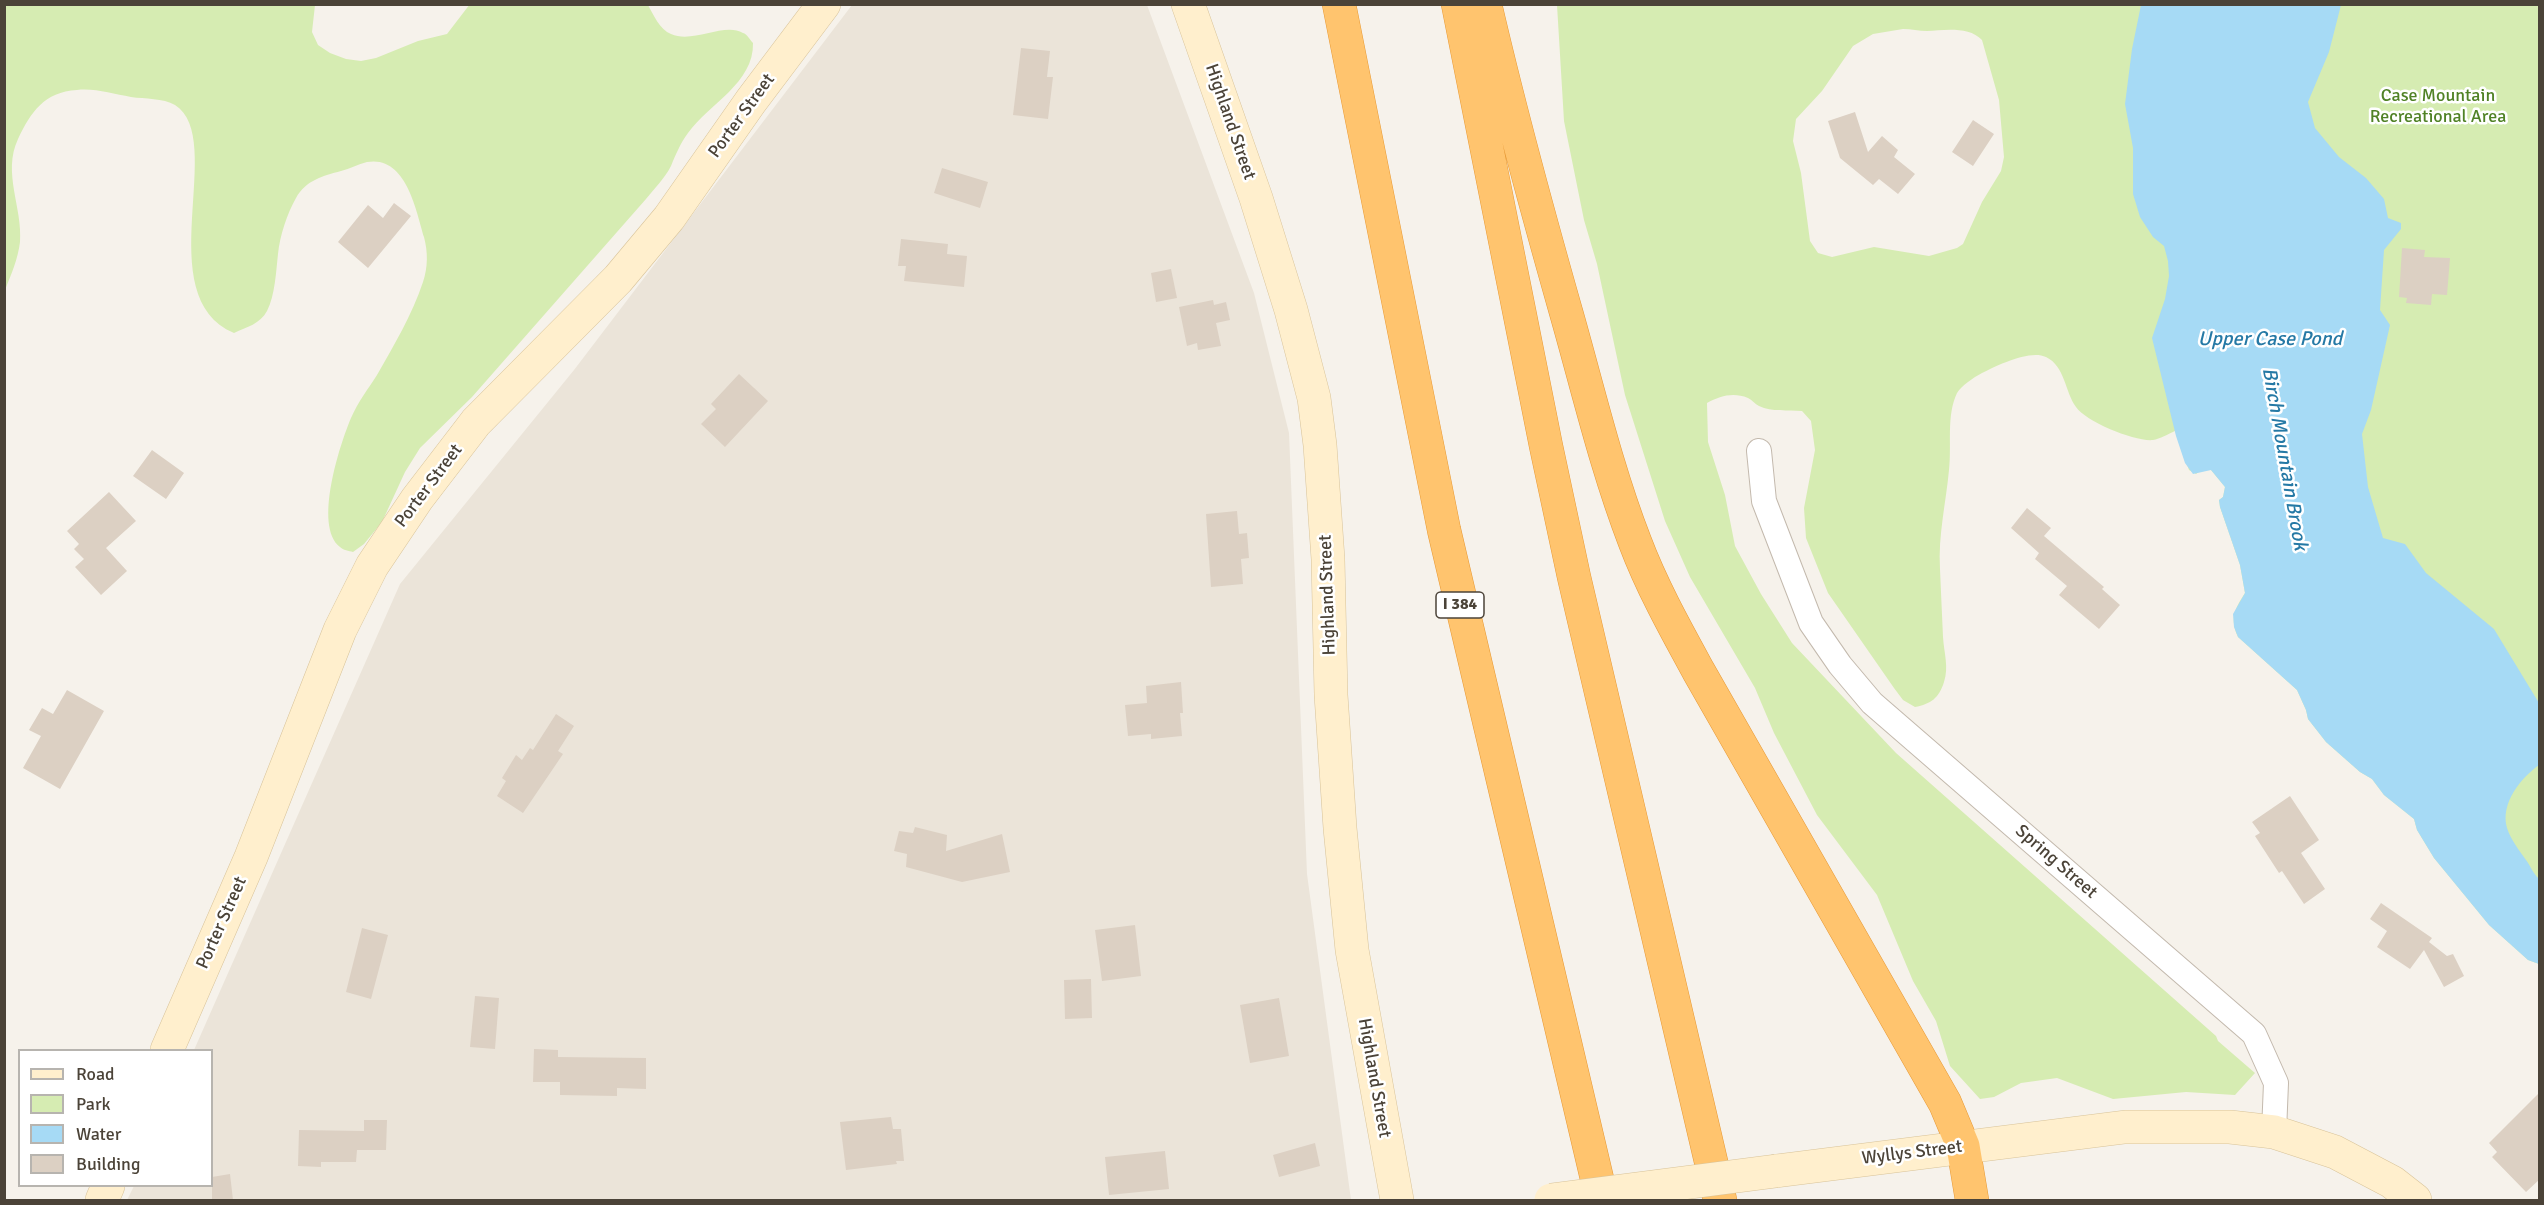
<!DOCTYPE html>
<html>
<head>
<meta charset="utf-8">
<style>
  body { margin:0 }
  #map { position:relative; width:2544px; height:1205px; overflow:hidden; background:#f6f2eb; font-family:Signika,sans-serif }
  canvas { display:block }
  .frame { position:absolute; inset:0; border:6px solid #4b4338; pointer-events:none }
  .legend { position:absolute; left:18px; top:1049px; width:195px; height:138px; box-sizing:border-box; background:#fff; border:2px solid #b7b4af; margin:0; padding:8px 10px; list-style:none; font-size:18px; color:#4b4338 }
  .legend li { display:flex; align-items:center; gap:12px; height:30px }
  .legend b { width:30px; border:2px solid #b7b4af }
</style>
</head>
<body>
<div id="map">
<canvas width="2544" height="1205"></canvas>
<div class="frame"></div>
<ul class="legend">
<li><b style="height:8px;background:#ffefcd"></b>Road</li>
<li><b style="height:16px;background:#d6ecb2"></b>Park</li>
<li><b style="height:16px;background:#a6daf5"></b>Water</li>
<li><b style="height:16px;background:#dcd0c3"></b>Building</li>
</ul>
</div>
<script>
const ctx = document.querySelector('canvas').getContext('2d');
ctx.lineJoin = 'round';
function paint(path, color) { ctx.fillStyle = color; ctx.fill(path, 'evenodd'); }
function strokePath(path, color, width, dash) { ctx.strokeStyle = color; ctx.lineWidth = width; ctx.lineCap = dash ? 'butt' : 'round'; ctx.setLineDash(dash || []); ctx.stroke(path); }
function drawText(font, color, halo, rows, align = 'center') {
  ctx.font = font + ' Signika,sans-serif'; ctx.lineWidth = 5; ctx.setLineDash([]); ctx.textBaseline = 'middle'; ctx.strokeStyle = halo; ctx.fillStyle = color; for (const [text, x, y, turn = 0] of rows) {
    ctx.save(); ctx.translate(x, y); ctx.rotate((+turn || 0) * Math.PI / 180); ctx.textAlign = isNaN(turn) ? turn : align; if (halo) ctx.strokeText(text, 0, 0); ctx.fillText(text, 0, 0); ctx.restore();
  }
}
paint(new Path2D(`
  M 852,5 L 1147,5 L 1254,293 L 1289,433 L 1307,874 L 1351,1200 L 127,1200 L 134,1186 L 212,1186 L 212,1050 L 194,1050 L 400,584 L 574,370 Z`), '#ebe4d9');
paint(new Path2D(`
  M 470,4 L 648,5 C 653,14 660,30 671,34 C 693,44 724,22 743,33 C 747,34 750,40 753,43 C 754,83 709,104 688,133 C 680,144 676,154 671,166 C 665,178 654,189 646,199 L 472,397 L 420,448 L 405,472 L 382,522 L 364,544 L 353,552 C 349,551 343,550 340,547 C 313,526 340,444 351,418 C 358,402 368,389 377,375 C 394,345 412,315 423,282 C 428,267 428,252 424,237 C 416,210 406,155 367,162 C 358,164 350,169 341,171 C 323,176 306,180 296,198 C 287,214 280,235 278,254 C 276,272 275,295 267,311 C 260,324 247,327 234,333 C 148,296 228,139 175,105 C 163,98 145,99 131,97 C 113,94 95,88 77,90 C 44,92 31,112 18,139 C 2,173 23,208 20,242 C 18,259 11,275 5,290 L 5,5 L 315,5 L 312,32 L 318,45 L 330,53 L 346,59 L 361,61 L 376,58 L 418,41 L 447,34 Z
  M 1557,5 L 2539,5 L 2539,964 L 2528,960 L 2489,925 L 2434,858 L 2417,830 L 2414,819 L 2384,795 L 2372,779 L 2360,772 L 2326,742 L 2308,719 L 2306,710 L 2297,690 L 2238,637 C 2230,619 2234,610 2245,593 L 2240,565 L 2220,507 L 2219,500 L 2223,497 L 2225,487 L 2211,470 L 2201,470 L 2196,474 L 2189,470 L 2175,431 C 2168,434 2160,439 2153,440 C 2136,442 2086,422 2076,407 C 2065,392 2065,366 2046,357 C 2030,349 1996,366 1982,373 C 1973,378 1962,385 1957,393 C 1946,416 1952,445 1949,470 C 1946,503 1938,535 1940,569 C 1941,592 1942,615 1943,637 C 1944,653 1949,667 1944,682 C 1939,698 1931,704 1915,707 L 1903,700 L 1894,688 L 1828,593 L 1806,538 L 1804,508 L 1815,450 L 1811,421 L 1802,411 C 1788,410 1772,412 1759,406 C 1755,404 1752,400 1748,398 C 1733,392 1720,396 1707,403 L 1708,442 L 1725,495 L 1735,546 L 1761,594 L 1792,643 L 1896,753 L 2216,1036 L 2218,1041 L 2255,1073 L 2235,1095 L 2186,1092 L 2113,1099 L 2057,1078 L 2021,1083 L 1994,1097 L 1980,1099 L 1950,1066 L 1936,1021 L 1913,981 L 1877,895 L 1817,815 L 1774,733 L 1755,688 L 1690,577 L 1665,521 L 1625,395 L 1597,264 L 1584,220 L 1564,121 ZM 1903,29 C 1911,29 1919,31 1927,31 C 1944,30 1969,26 1982,40 L 1999,100 L 2004,157 L 2001,171 L 1982,202 L 1963,244 L 1957,248 L 1929,256 L 1874,247 L 1832,257 L 1818,253 L 1810,241 L 1801,173 L 1793,141 L 1796,119 L 1822,91 L 1853,46 L 1873,34 Z`), '#d6ecb2');
paint(new Path2D(`
  M 2141,5 L 2341,5 L 2329,52 L 2308,102 L 2315,128 L 2339,157 L 2366,178 L 2384,199 L 2388,218 L 2401,223 L 2401,229 L 2384,250 L 2380,310 L 2390,325 L 2371,410 L 2362,434 L 2368,487 L 2383,538 L 2405,544 L 2426,573 L 2494,629 L 2539,703 L 2539,765 C 2521,778 2500,803 2507,828 C 2511,840 2519,850 2526,860 C 2531,867 2533,873 2539,879 L 2539,964 L 2528,960 L 2489,925 L 2434,858 L 2417,830 L 2414,819 L 2384,795 L 2372,779 L 2360,772 L 2326,742 L 2308,719 L 2306,710 L 2297,690 L 2238,637 L 2234,627 L 2233,614 L 2245,593 L 2240,565 L 2220,507 L 2219,500 L 2223,497 L 2225,487 L 2211,470 L 2193,474 L 2185,463 L 2176,436 L 2152,338 L 2165,299 L 2169,276 L 2168,261 L 2164,246 L 2153,237 L 2140,217 L 2133,194 L 2133,148 L 2125,104 L 2132,49 Z`), '#a6daf5');
paint(new Path2D(`
  M 1021,48 L 1050,51 L 1047,77 L 1053,77 L 1048,119 L 1013,115 Z
  M 1855,112 L 1868,152 L 1882,136 L 1898,150 L 1894,157 L 1915,174 L 1898,194 L 1879,179 L 1873,185 L 1840,158 L 1828,121 Z
  M 1973,120 L 1994,134 L 1973,166 L 1952,152 Z
  M 942,168 L 988,182 L 980,208 L 934,193 Z
  M 394,203 L 411,216 L 368,268 L 338,242 L 368,205 L 383,218 Z
  M 901,239 L 948,244 L 947,254 L 967,256 L 964,287 L 904,281 L 906,266 L 898,266 Z
  M 2402,248 L 2425,250 L 2424,257 L 2450,258 L 2447,295 L 2432,294 L 2431,305 L 2406,303 L 2407,298 L 2399,297 Z
  M 1171,269 L 1177,298 L 1156,302 L 1151,273 Z
  M 1213,300 L 1214,305 L 1226,302 L 1230,320 L 1216,323 L 1221,346 L 1198,350 L 1197,343 L 1187,346 L 1179,307 Z
  M 739,374 L 768,401 L 725,447 L 701,424 L 716,409 L 711,404 Z
  M 152,450 L 184,473 L 166,499 L 133,476 Z
  M 109,492 L 136,521 L 106,548 L 127,571 L 101,595 L 75,567 L 84,559 L 74,549 L 79,544 L 67,531 Z
  M 2027,508 L 2051,528 L 2044,536 L 2104,587 L 2102,589 L 2120,605 L 2099,629 L 2059,595 L 2067,586 L 2035,559 L 2039,553 L 2011,528 Z
  M 1237,511 L 1239,534 L 1247,533 L 1249,558 L 1241,559 L 1243,584 L 1211,587 L 1206,514 Z
  M 1181,682 L 1183,713 L 1180,713 L 1182,736 L 1151,739 L 1151,734 L 1128,736 L 1125,705 L 1147,703 L 1146,686 Z
  M 67,690 L 104,711 L 60,789 L 23,768 L 41,736 L 29,730 L 42,708 L 53,714 Z
  M 556,714 L 574,726 L 558,751 L 563,754 L 523,813 L 497,796 L 506,781 L 502,778 L 516,755 L 522,760 L 530,748 L 533,750 Z
  M 2290,796 L 2319,840 L 2301,853 L 2325,889 L 2304,904 L 2282,871 L 2279,873 L 2255,836 L 2260,833 L 2252,822 Z
  M 915,827 L 947,835 L 946,851 L 1002,834 L 1010,872 L 962,882 L 906,867 L 907,854 L 894,851 L 899,831 L 913,833 Z
  M 2381,903 L 2432,938 L 2429,942 L 2447,956 L 2453,954 L 2464,976 L 2444,987 L 2424,950 L 2410,969 L 2377,947 L 2387,931 L 2370,919 Z
  M 1135,925 L 1141,976 L 1102,981 L 1095,930 Z
  M 362,928 L 388,935 L 371,999 L 346,992 Z
  M 1091,979 L 1092,1018 L 1065,1019 L 1064,980 Z
  M 475,996 L 499,998 L 495,1049 L 470,1047 Z
  M 1279,998 L 1289,1056 L 1250,1063 L 1240,1005 Z
  M 534,1049 L 558,1050 L 558,1057 L 646,1058 L 646,1089 L 617,1088 L 617,1096 L 560,1095 L 560,1082 L 533,1082 Z
  M 2540,1092 L 2540,1179 L 2526,1192 L 2492,1157 L 2497,1152 L 2489,1143 Z
  M 891,1117 L 893,1129 L 901,1129 L 904,1161 L 896,1161 L 897,1164 L 846,1170 L 840,1122 Z
  M 364,1120 L 387,1120 L 386,1150 L 357,1150 L 356,1162 L 321,1162 L 321,1167 L 298,1166 L 299,1130 L 364,1131 Z
  M 1315,1143 L 1320,1166 L 1279,1177 L 1273,1155 Z
  M 1165,1151 L 1169,1189 L 1109,1195 L 1105,1157 Z
  M 230,1174 L 233,1200 L 212,1200 L 212,1177 Z`), '#dcd0c3');
const street = new Path2D(`
  M 1759,451 L 1764,501 L 1811,623 L 1840,665 L 1872,703 L 2254,1034 L 2276,1083 L 2274,1132`);
const secondary = new Path2D(`
  M 1188,4 L 1256,198 L 1291,310 L 1314,398 L 1320,445 L 1328,559 L 1331,695 L 1340,828 L 1352,950 L 1397,1200
  M 167,1050 L 251,857 L 340,630 L 372,566 L 417,499 L 476,422 L 618,279 L 669,218 L 751,101 L 824,4
  M 1776,1171 L 2125,1127 L 2230,1127 L 2274,1132 L 2335,1152 L 2392,1182 L 2415,1200
  M 102,1200 L 108,1186`);
const highway = new Path2D(`
  M 1339,4 L 1444,530 L 1602,1200
  M 1458,4 L 1546,446 L 1574,577 L 1720,1200
  M 1485,4 C 1509,108 1537,210 1566,312 C 1588,389 1606,467 1635,542 C 1652,587 1676,630 1699,672 L 1945,1103 L 1963,1146 L 1972,1200`);
strokePath(street, '#c3b9ad', 26);
strokePath(secondary, '#d8c399', 34);
strokePath(highway, '#e79935', 34);
strokePath(street, '#fff', 24);
strokePath(secondary, '#ffefcd', 33);
strokePath(highway, '#ffc46e', 33);
const secondaryBridge = new Path2D(`
  M 1551,1200 L 1776,1171`);
strokePath(secondaryBridge, '#d8c399', 34, []);
strokePath(secondaryBridge, '#ffefcd', 33);
for (const [x, y, w] of [
  [1460,605,48]
]) { const box = new Path2D(); box.roundRect(x - w / 2, y - 13, w, 26, 4.5); ctx.fillStyle = '#fff'; ctx.fill(box); strokePath(box, '#4b4338', 1.5); }
drawText('bold 16px', '#4b4338', null, [
  ["I 384",1460,605]
]);
drawText('18px', '#508226', '#fff', [
  ["Case Mountain",2438,96],
  ["Recreational Area",2438,117]
]);
drawText('18px', '#4b4338', '#fff', [
  ["Porter Street",742,116,-54],
  ["Highland Street",1230,122,71],
  ["Porter Street",429,486,-53],
  ["Highland Street",1328,595,-92],
  ["Spring Street",2056,862,41],
  ["Porter Street",222,923,-66],
  ["Highland Street",1374,1078,80],
  ["Wyllys Street",1912,1153,-7]
]);
drawText('italic 20px', '#2579a5', '#fff', [
  ["Upper Case Pond",2270,340],
  ["Birch Mountain Brook",2284,459,80]
]);
</script>
</body>
</html>
